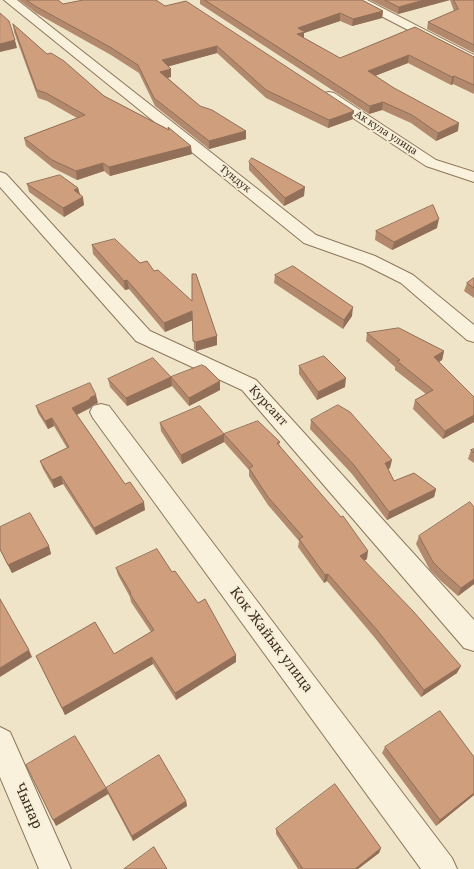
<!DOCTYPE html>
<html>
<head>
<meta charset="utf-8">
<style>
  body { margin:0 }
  canvas { display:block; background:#f0e4c8 }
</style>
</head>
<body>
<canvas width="474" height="869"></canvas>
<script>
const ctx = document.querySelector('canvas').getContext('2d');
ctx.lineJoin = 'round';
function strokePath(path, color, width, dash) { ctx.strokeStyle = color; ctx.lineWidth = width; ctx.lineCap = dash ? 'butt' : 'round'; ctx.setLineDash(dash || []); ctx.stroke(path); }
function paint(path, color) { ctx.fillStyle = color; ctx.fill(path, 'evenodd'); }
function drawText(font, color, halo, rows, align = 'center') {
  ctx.font = font + ' "Noto Serif",serif'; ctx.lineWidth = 3.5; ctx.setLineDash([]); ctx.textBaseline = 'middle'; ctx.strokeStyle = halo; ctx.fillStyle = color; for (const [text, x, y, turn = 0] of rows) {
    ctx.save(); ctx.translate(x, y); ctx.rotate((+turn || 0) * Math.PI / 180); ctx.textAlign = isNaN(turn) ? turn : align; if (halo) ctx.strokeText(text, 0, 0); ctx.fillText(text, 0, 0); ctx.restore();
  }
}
const street = new Path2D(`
  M 4,0 L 17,0 L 316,235 L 375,256 L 413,275 L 474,325 L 474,342 L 467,340 L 401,283 L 363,264 L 304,243 Z
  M 352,0 L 367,0 L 474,55 L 474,64 L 354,2 Z
  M 329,92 L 334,93 L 436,160 L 474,172 L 474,182 L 426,166 L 324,99 L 322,96 L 324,93 Z
  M 0,172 L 6,174 L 150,331 L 256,380 L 474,620 L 474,651 L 464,648 L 242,390 L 136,341 L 0,187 Z
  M 101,404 L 109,406 L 452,858 L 457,869 L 421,869 L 93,418 L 90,412 L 93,406 Z
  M 0,727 L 10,732 L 71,869 L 39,869 L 0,777 Z`);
strokePath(street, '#8d765c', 2);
paint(street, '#faf1dc');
paint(new Path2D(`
  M 19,0 L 58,0 L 63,4 L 165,6 L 354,111 L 353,119 L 328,128 L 266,98 L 217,53 L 168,66 L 171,69 L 171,77 L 168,78 L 200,106 L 246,131 L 246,139 L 209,149 L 155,106 L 139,73 L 111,55 L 36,13 Z
  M 200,0 L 362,0 L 383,11 L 382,18 L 352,26 L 340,21 L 304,33 L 304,38 L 340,58 L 415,27 L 474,57 L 474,94 L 453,84 L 451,85 L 408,63 L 375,76 L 458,131 L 436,141 L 411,123 L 382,110 L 369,114 L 200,4 Z
  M 370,0 L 474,0 L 474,53 L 427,29 L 428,22 L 454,11 L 450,0 L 398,14 Z
  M 13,24 L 47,54 L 104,96 L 168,129 L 168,127 L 192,154 L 110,176 L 104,171 L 77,180 L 53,168 L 26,146 L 24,138 L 77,118 L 47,101 L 38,98 L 14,32 Z
  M 249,162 L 304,196 L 284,206 L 249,170 Z
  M 27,184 L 78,188 L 80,194 L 84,205 L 64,217 L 29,192 Z
  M 437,228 L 392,250 L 375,240 L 376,231 Z
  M 92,245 L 140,263 L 154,271 L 217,336 L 217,345 L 196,351 L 194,349 L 193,320 L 165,332 L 129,289 L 125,290 L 93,254 Z
  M 275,275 L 352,316 L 343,329 L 274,283 Z
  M 474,278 L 474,298 L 464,291 L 467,283 Z
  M 367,333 L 444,351 L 442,360 L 439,362 L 474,397 L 474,422 L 443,439 L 413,409 L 415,400 L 426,394 L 395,370 L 395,367 L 366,341 Z
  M 299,366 L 345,387 L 317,400 L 299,374 Z
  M 171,377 L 220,390 L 189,406 L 172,386 L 127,406 L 110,387 L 108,379 Z
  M 98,403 L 93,405 L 90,408 L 77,415 L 125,484 L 145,510 L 96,535 L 63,484 L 54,488 L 43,469 L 40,461 L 67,448 L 54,426 L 48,429 L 38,413 L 36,406 Z
  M 311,420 L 390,468 L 388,469 L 394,481 L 436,489 L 434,497 L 387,520 L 352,474 L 310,429 Z
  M 160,423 L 224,434 L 280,442 L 279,445 L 367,559 L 364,560 L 457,673 L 421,697 L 375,638 L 327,581 L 324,583 L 298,547 L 299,541 L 268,505 L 249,476 L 249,470 L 224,442 L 182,464 L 161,431 Z
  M 474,449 L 474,463 L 468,459 L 471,450 Z
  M 0,527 L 49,546 L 51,554 L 12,573 L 0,550 Z
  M 419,536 L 474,584 L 458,596 L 441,581 L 430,570 L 416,544 Z
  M 116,568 L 172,572 L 236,655 L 236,662 L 176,700 L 153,664 L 65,715 L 36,656 L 114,654 L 151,632 L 131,602 L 130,597 L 118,575 Z
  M 385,747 L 474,795 L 436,826 L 382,753 Z
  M 106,788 L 186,801 L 187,806 L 133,841 L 108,794 L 56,826 Z
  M 276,829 L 381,848 L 379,853 L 358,869 L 298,869 L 276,834 Z`), '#b2896c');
paint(new Path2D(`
  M 424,0 L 450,0 L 398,14 L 399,7 Z
  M 383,11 L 382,18 L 352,26 L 353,19 Z
  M 340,13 L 340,21 L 304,33 L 304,39 L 297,41 L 298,28 Z
  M 15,40 L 17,48 L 0,52 L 0,44 Z
  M 217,46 L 217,53 L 163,68 L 162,60 Z
  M 409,55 L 408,63 L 367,79 L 368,71 Z
  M 171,69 L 171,77 L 161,79 L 160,72 Z
  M 454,76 L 453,84 L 451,85 L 452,77 Z
  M 383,102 L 382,110 L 369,114 L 370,106 Z
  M 354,111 L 353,119 L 328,128 L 329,120 Z
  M 459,123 L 458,131 L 436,141 L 438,133 Z
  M 246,131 L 246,139 L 209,149 L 209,141 Z
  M 191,146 L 192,154 L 110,176 L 109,167 Z
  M 103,163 L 104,171 L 77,180 L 76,171 Z
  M 305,187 L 304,196 L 284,206 L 285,198 Z
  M 78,188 L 80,196 L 74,190 Z
  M 83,197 L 84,205 L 64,217 L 63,208 Z
  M 439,219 L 437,228 L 392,250 L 394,242 Z
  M 127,280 L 129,289 L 125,290 L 124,281 Z
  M 353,307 L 352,316 L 343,329 L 344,320 Z
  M 192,311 L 193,320 L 165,332 L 164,323 Z
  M 217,336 L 217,345 L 196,351 L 196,342 Z
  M 444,351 L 442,360 L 432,366 L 434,357 Z
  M 171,377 L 172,386 L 127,406 L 126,398 Z
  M 346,378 L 345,387 L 317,400 L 318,392 Z
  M 220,381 L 220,390 L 189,406 L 189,398 Z
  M 96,395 L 98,403 L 93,405 L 90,408 L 74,416 L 72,408 L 91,397 Z
  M 474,415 L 474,422 L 443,439 L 445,431 Z
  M 52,418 L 54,426 L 48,429 L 45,421 Z
  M 224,434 L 224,442 L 182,464 L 181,455 Z
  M 392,460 L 390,468 L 383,472 L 385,463 Z
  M 61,476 L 63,484 L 54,488 L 52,480 Z
  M 436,489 L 434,497 L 387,520 L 389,512 Z
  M 144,502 L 145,510 L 96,535 L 94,528 Z
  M 49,546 L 51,554 L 12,573 L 8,565 Z
  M 368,551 L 367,559 L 358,564 L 360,556 Z
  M 328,574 L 327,581 L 324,583 L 325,575 Z
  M 474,579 L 474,584 L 458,596 L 461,588 Z
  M 29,650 L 32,657 L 0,677 L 0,668 Z
  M 236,655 L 236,662 L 176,700 L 175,693 Z
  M 152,657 L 153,664 L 65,715 L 62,708 Z
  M 461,666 L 457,673 L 421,697 L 424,690 Z
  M 106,788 L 108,794 L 56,826 L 53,820 Z
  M 474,793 L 474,795 L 436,826 L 440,820 Z
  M 186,801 L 187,806 L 133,841 L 132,836 Z
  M 381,848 L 379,853 L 358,869 L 355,869 Z`), '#916f58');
const building = new Path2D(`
  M 27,0 L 58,0 L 63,4 L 83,0 L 156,0 L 165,6 L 186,1 L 354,111 L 329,120 L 266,90 L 217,46 L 162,60 L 171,69 L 160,72 L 200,106 L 212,110 L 246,131 L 209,141 L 154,98 L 138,65 L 110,47 L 35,6 Z
  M 205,0 L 362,0 L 383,11 L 353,19 L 340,13 L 298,28 L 305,32 L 297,34 L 340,58 L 415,27 L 474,57 L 474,85 L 454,76 L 452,77 L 409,55 L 368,71 L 394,88 L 459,123 L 438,133 L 412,115 L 383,102 L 370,106 Z
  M 385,0 L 424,0 L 399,7 Z
  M 454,0 L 474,0 L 474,45 L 428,22 L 458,9 Z
  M 0,13 L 9,21 L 15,40 L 0,44 Z
  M 13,24 L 47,54 L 51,53 L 64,61 L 104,96 L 169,130 L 168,127 L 191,146 L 109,167 L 103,163 L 76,171 L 52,160 L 24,138 L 85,115 L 46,93 L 37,90 Z
  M 252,158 L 305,187 L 285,198 L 249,162 Z
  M 60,175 L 78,188 L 74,190 L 83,197 L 63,208 L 27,184 Z
  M 433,205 L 439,219 L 394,242 L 376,231 Z
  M 115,239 L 140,263 L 147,261 L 154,271 L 158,270 L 192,301 L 192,274 L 196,274 L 217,336 L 196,342 L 193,341 L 192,311 L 164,323 L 127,280 L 124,281 L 92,245 Z
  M 293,266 L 353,307 L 344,320 L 275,275 Z
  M 474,278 L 474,288 L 467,283 Z
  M 399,328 L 444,351 L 434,357 L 474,397 L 474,415 L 445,431 L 415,400 L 433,390 L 397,361 L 400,360 L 367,333 Z
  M 324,356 L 346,378 L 318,392 L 299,366 Z
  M 153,358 L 171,377 L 126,398 L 108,379 Z
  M 202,365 L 206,367 L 220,381 L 189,398 L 171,377 Z
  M 90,383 L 96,395 L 91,397 L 89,400 L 72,408 L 125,484 L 130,482 L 144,502 L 94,528 L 61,476 L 52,480 L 40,461 L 69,447 L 52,418 L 45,421 L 36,406 Z
  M 338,405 L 350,412 L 392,460 L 385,463 L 394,481 L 414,473 L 436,489 L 389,512 L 354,465 L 311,420 Z
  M 200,406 L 224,434 L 181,455 L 160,423 Z
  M 258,421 L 280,442 L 277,443 L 341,517 L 343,516 L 368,551 L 360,556 L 413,611 L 461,666 L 424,690 L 377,630 L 328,574 L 325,575 L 299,539 L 303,537 L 268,497 L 249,468 L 253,466 L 224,434 Z
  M 474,449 L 474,453 L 471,450 Z
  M 470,502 L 474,507 L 474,579 L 461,588 L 444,573 L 433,562 L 419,536 Z
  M 30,513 L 49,546 L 8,565 L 0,549 L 0,527 Z
  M 157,549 L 172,572 L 175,571 L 198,603 L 205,599 L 236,655 L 175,693 L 152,657 L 62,708 L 36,656 L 95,622 L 114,654 L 154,630 L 130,594 L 131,593 L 116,568 Z
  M 0,599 L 29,650 L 0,668 Z
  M 440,711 L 474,757 L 474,793 L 440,820 L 385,747 Z
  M 75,736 L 106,788 L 53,820 L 26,765 Z
  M 159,755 L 186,801 L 132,836 L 106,788 Z
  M 335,784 L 381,848 L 355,869 L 303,869 L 276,829 Z
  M 154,847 L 167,869 L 124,869 Z`);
paint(building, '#cf9f7d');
strokePath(building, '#916f58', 1);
drawText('10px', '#3d2e20', '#f7eed8', [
  ["Ак кула улица",386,133,33],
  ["Тундук",235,179,39]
]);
drawText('12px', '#3d2e20', '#f7eed8', [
  ["Курсант",268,406,47]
]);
drawText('14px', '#3d2e20', '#f7eed8', [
  ["Кок Жайык улица",271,640,53],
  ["Чынар",28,806,66]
]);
</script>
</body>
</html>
